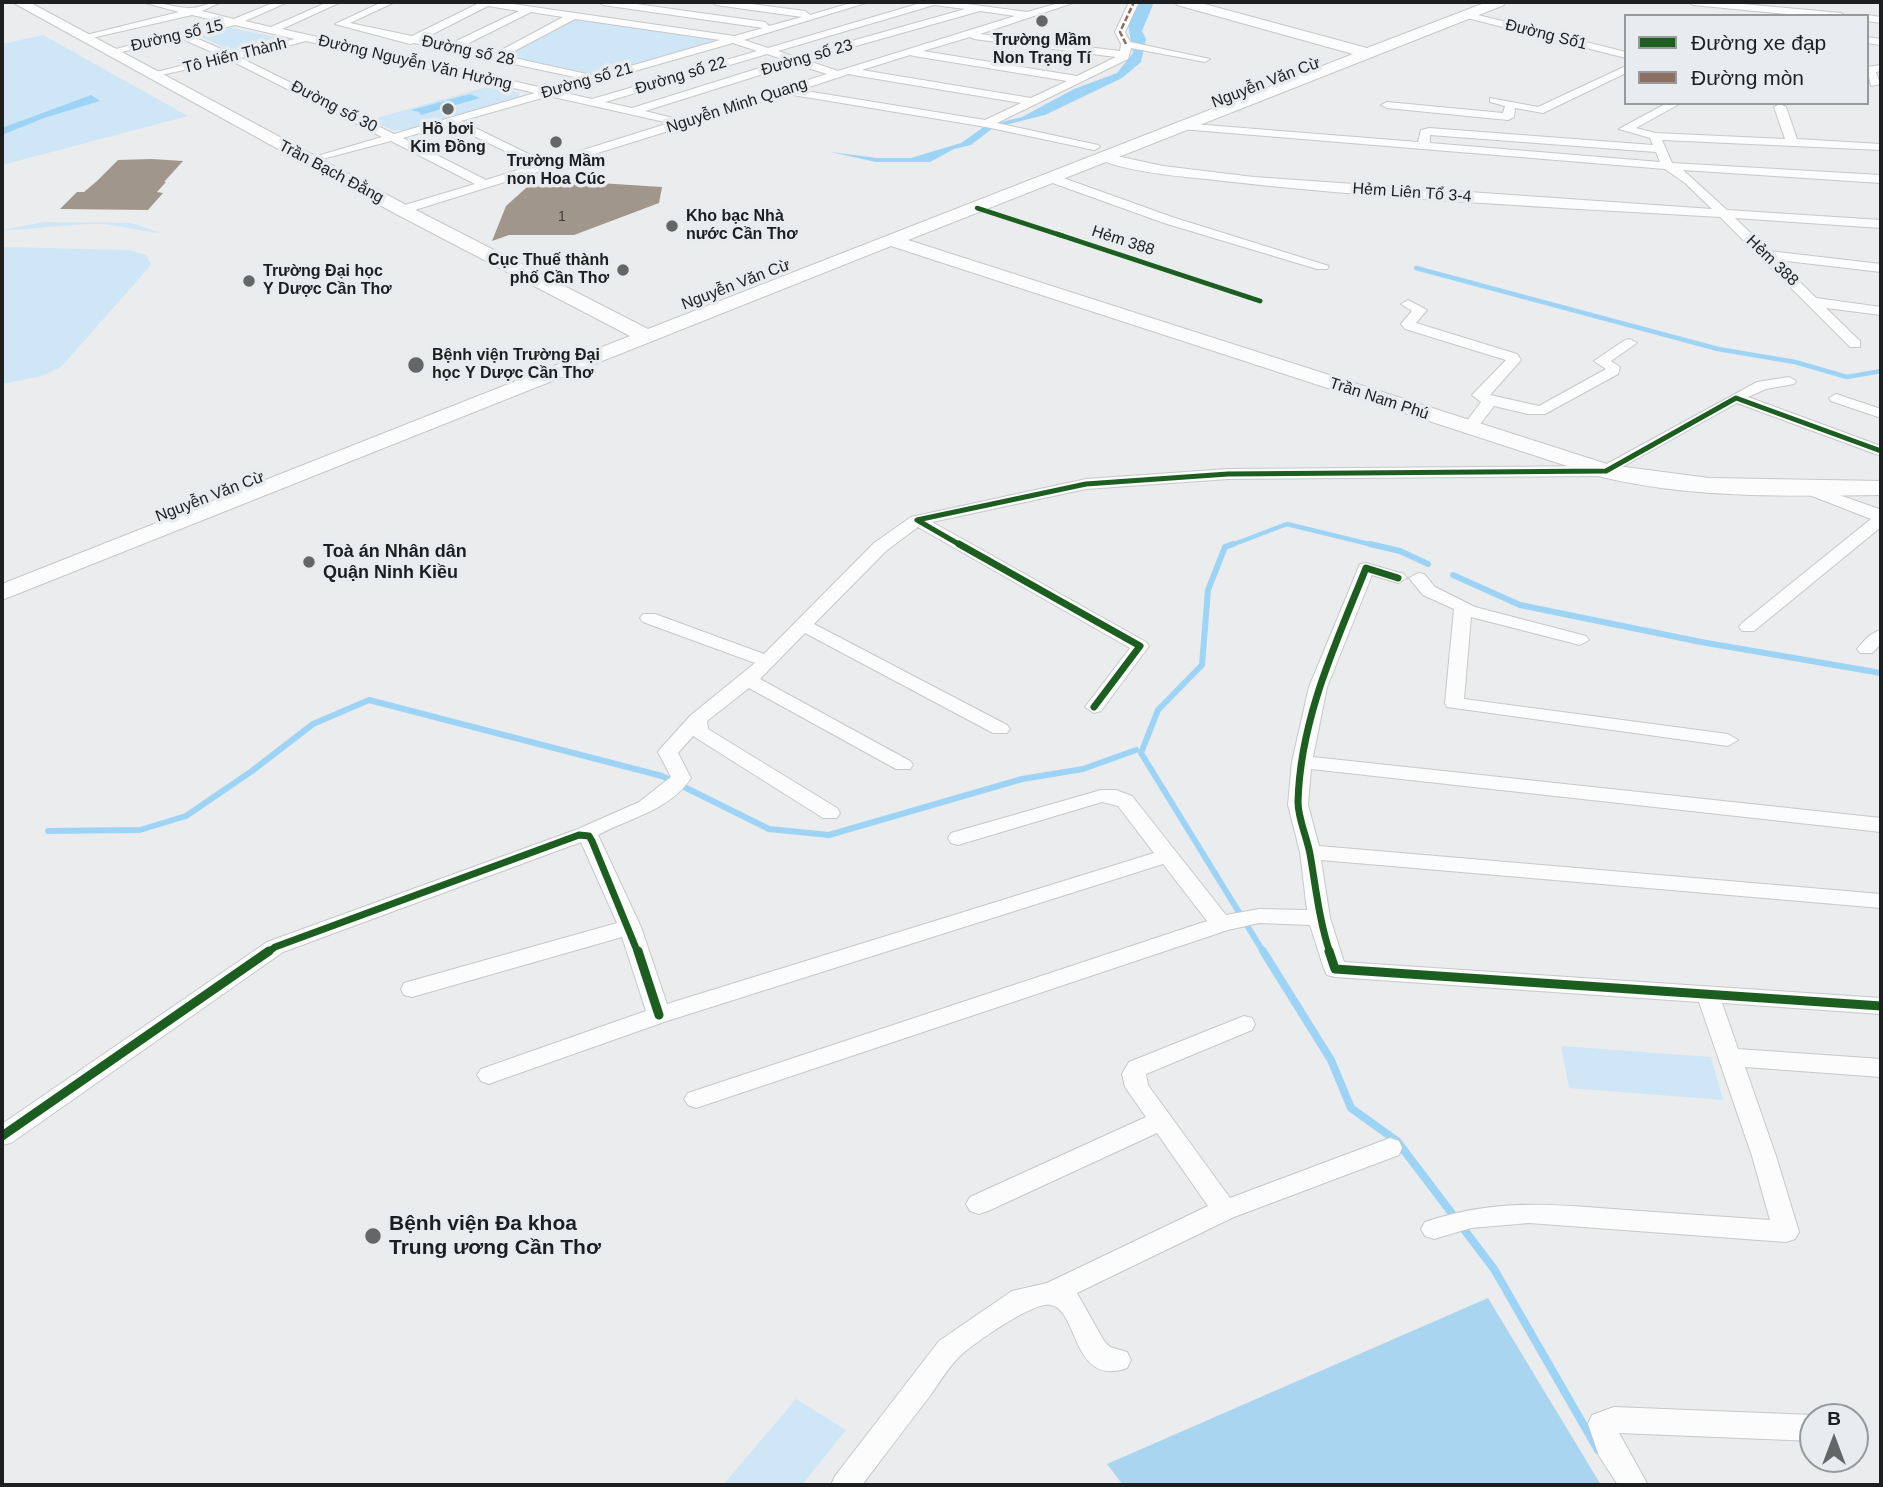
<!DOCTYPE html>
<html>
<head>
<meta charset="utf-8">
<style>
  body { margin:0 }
  #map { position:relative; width:1883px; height:1487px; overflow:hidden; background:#eaeced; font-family:Arial,sans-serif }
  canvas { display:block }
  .frame { position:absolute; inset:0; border:4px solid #1d1e1f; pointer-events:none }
  .legend { position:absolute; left:1624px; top:14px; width:245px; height:91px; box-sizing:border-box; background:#e9ecee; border:2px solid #979a9b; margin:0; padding:9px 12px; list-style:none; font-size:21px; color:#1d1e1f }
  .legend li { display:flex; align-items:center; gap:14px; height:35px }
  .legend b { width:35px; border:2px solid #979a9b }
  .north { position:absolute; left:1799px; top:1403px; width:70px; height:70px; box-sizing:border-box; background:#e9ecee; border:2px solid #979a9b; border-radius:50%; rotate:0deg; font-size:19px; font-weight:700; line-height:28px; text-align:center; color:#1d1e1f }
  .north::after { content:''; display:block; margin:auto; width:24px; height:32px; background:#656667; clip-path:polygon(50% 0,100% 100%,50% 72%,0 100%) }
</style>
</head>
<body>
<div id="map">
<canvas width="1883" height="1487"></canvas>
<div class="frame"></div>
<ul class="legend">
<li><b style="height:9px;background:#1b5e20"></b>Đường xe đạp</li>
<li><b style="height:9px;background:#8d6e63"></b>Đường mòn</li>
</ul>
<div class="north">B</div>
</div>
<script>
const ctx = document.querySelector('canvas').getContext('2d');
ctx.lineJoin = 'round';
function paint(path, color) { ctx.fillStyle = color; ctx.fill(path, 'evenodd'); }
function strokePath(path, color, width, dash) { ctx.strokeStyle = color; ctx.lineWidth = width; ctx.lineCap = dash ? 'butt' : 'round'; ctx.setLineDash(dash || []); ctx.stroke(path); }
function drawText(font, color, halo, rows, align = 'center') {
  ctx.font = font + ' Arial,sans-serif'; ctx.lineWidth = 7; ctx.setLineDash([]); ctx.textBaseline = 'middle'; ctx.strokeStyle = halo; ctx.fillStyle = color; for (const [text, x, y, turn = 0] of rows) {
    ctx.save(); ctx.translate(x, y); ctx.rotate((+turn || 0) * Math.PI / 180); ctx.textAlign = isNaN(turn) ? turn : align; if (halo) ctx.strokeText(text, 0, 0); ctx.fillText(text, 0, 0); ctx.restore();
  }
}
paint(new Path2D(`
  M 572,19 L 717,39 L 719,40 L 600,76 L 504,55 Z
  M 226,28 L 232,28 L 284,39 L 239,52 L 232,52 L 199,35 Z
  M 43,35 L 188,116 L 2,165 L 2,44 Z
  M 490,86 L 520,93 L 518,98 L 404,130 L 392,130 L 370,120 Z
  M 44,222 L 131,223 L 161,233 C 141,232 122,225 101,224 C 67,223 35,230 2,230 Z
  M 2,247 L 129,250 L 146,255 L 151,265 L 61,367 L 42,376 L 2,384 Z
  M 1561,1046 L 1711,1057 L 1723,1100 L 1569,1088 Z
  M 796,1399 L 846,1430 L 802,1485 L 723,1485 Z`), '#cfe6f6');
paint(new Path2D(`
  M 1488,1298 L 1601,1485 L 1123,1485 L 1107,1464 Z`), '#aad5f0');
paint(new Path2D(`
  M 1140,2 L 1154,2 L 1142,31 L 1146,39 L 1141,62 L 1122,78 L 1045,115 L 993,128 L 971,145 L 954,149 L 930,162 L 876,162 L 831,152 L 877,158 L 911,158 L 961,143 L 985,126 L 1022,117 L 1074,89 L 1117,73 L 1133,53 L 1128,24 Z
  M 470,94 L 480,98 L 421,115 L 419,112 L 411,110 Z
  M 91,95 L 100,101 L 44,118 L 2,135 L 2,128 Z`), '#9dd4f6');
strokePath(new Path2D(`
  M 1416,268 L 1718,349 L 1795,362 L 1847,377 L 1881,371
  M 1229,546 L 1287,524 L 1377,546`), '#9dd4f6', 4.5);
strokePath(new Path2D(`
  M 1233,544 L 1225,547 L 1208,590 L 1202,665 L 1158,710 L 1141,753 L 1264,953
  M 1370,544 L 1400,551 L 1428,564
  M 1453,575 L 1520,605 L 1701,642 L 1881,673
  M 48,831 L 140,830 L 186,816 L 252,771 L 313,724 L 369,700 L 662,776 L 769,829 L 829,835 L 1022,779 L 1083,769 L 1136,750`), '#9dd4f6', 6);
strokePath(new Path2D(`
  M 1263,951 L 1331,1060 L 1351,1108 L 1397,1141 L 1494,1269 L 1598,1450`), '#9dd4f6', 8);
paint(new Path2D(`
  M 152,159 L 183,161 L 164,182 L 166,182 L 157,192 L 163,193 L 148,210 L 60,209 L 77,192 L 84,192 L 97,181 L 118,160 Z
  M 536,179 L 662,187 L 659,203 L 574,235 L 509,235 L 492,241 L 506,206 Z`), '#a1968c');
const street = new Path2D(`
  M 142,2 C 158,1 172,7 188,8 C 198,9 209,2 221,2 L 202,11 L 234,19 L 275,2 L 288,2 L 245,21 L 271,27 L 328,2 L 341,2 L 282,29 L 548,89 L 584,79 L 414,43 L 410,44 L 335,24 L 382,2 L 395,2 L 350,23 L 412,36 L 477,4 L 476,2 L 499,2 L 734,36 L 763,28 L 603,5 L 598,2 L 622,2 L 765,22 L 769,26 L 802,17 L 716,5 L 711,2 L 736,2 L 805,11 L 810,15 L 854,2 L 869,2 L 744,40 L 768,48 L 924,2 L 952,2 L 1027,12 L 1062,2 L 1076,2 L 980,34 L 1120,51 L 1121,44 L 1115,32 L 1129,2 L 1139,2 L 1125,32 L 1130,42 L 1210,59 L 1205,62 L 1131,48 L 1128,59 L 997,123 L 1098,145 L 1100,147 L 1094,150 L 986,127 L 787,94 L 402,214 L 398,213 L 398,207 L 475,184 L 391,141 L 307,163 L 307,159 L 382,137 L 230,60 L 152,77 L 152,73 L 221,56 L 180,38 L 109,55 L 104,52 L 222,22 L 192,15 L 83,40 L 78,37 L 179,12 ZM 934,5 L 965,9 L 795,57 L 778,51 ZM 488,6 L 519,11 L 450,44 L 423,39 ZM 980,11 L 1015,16 L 838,71 L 806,60 ZM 531,12 L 563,17 L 494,54 L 461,47 ZM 575,19 L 720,40 L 596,76 L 505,56 ZM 235,25 L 295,39 L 233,54 L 191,36 ZM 970,37 L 974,39 L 1116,57 L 1077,76 L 923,51 ZM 306,41 L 535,93 L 394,134 L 241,58 ZM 733,43 L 757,51 L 592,99 L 561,92 ZM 767,54 L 785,60 L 632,108 L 605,102 ZM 910,55 L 914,56 L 1067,81 L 1031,98 L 862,70 ZM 795,64 L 827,74 L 681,120 L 645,111 ZM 849,74 L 853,75 L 1021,103 L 985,120 L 800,90 ZM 549,96 L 669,123 L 545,162 L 461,121 ZM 450,124 L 533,165 L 486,180 L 403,138 Z
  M 1688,2 L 1721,2 L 1841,13 L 1846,16 L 1807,16 L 1693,5 Z
  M 1466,12 L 1626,52 L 1626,58 L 1463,17 L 1461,15 Z
  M 1867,15 L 1881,17 L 1881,23 L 1867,21 L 1867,16 L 1864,16 Z
  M 1867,37 L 1881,39 L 1881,45 L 1867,43 Z
  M 1881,65 L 1881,71 L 1876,72 L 1880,84 L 1871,86 L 1867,67 Z
  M 1626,66 L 1626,73 L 1543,113 L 1515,108 L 1514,117 L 1508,120 L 1387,108 L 1381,105 L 1387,102 L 1503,113 L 1505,106 L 1490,102 L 1490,98 L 1538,107 Z
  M 1667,103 L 1681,103 L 1636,128 L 1655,133 L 1785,139 L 1774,107 L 1780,104 L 1786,107 L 1797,139 L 1881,144 L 1881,150 L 1662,140 L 1672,163 L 1881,175 L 1881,183 L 1683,170 L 1727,210 L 1881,220 L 1881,228 L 1735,218 L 1769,251 L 1881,264 L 1881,272 L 1778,260 L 1816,298 L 1881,307 L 1881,315 L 1826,308 L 1860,341 L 1860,347 L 1850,347 L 1720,217 C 1548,207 1376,199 1206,179 C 1182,177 1113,170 1097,157 L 1103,153 L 1163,166 L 1254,177 L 1712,209 L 1685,183 L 1665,169 L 1181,129 L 1175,126 L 1181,123 L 1418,142 L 1421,130 L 1429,128 L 1653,145 L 1650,138 L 1619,129 ZM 1430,135 L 1656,152 L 1660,162 L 1430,143 Z
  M 1047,175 L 1055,175 L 1172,217 L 1329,266 L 1327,269 L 1317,269 L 1164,223 L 1047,181 Z
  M 1408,300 L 1427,310 L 1416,323 L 1517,354 L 1521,360 L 1490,395 L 1539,406 L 1606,369 L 1594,361 L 1625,340 L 1630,339 L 1637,343 L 1611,361 L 1620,367 L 1618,374 L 1545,414 L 1528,414 L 1494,406 L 1474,432 L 1469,434 L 1461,429 L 1481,402 L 1472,395 L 1506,360 L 1405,329 L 1401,324 L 1412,311 L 1401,304 Z
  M 1789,377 L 1796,381 L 1794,384 L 1766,389 L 1748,397 L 1881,446 L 1881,456 L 1737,403 L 1606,476 L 1228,479 L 1086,489 L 932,522 L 1146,642 L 1149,646 L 1146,650 L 1101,711 L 1094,713 L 1085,707 L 1130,648 L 918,527 L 886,551 L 814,624 L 1007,725 L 1010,729 L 1007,733 L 993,733 L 805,633 L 760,679 L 910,761 L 913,765 L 910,769 L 896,769 L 749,688 L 707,721 L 708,729 L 837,808 L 840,813 L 837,818 L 823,818 L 693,736 L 678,753 L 691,778 C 669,811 631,817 598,835 L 641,927 L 667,1004 L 1154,853 L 1118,806 L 1102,802 L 958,845 L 951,843 L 948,838 L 951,833 L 1101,790 L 1116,790 L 1132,796 L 1226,915 L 1259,909 L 1307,910 L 1300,852 L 1288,805 L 1292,762 L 1309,687 L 1360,564 L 1366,563 L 1404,574 L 1407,578 L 1398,583 L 1372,575 L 1327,687 L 1313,757 L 1881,818 L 1881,832 L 1311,769 L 1308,805 L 1319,846 L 1881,894 L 1881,908 L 1321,860 L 1330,918 L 1344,962 L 1881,998 L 1881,1014 L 1722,1003 L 1738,1049 L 1881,1059 L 1881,1077 L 1745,1067 L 1776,1156 L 1799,1232 L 1795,1239 L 1786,1242 L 1529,1223 L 1471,1228 L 1434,1239 L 1425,1236 L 1421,1229 L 1425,1222 C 1496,1198 1553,1204 1626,1210 C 1674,1213 1722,1217 1770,1220 L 1752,1156 L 1699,1002 L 1335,977 L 1327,975 L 1324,969 L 1310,925 L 1259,923 L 1228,930 L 696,1108 L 688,1105 L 684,1099 L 688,1093 L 1207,921 L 1163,864 L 667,1021 L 497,1081 L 489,1084 L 481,1081 L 477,1075 L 481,1069 L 646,1011 L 622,937 L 412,997 L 404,995 L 401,989 L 404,983 L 617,923 L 581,842 L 283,952 L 11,1143 L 2,1145 L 2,1124 L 267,942 L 578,829 L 639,802 L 671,777 L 658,752 L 661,748 L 691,715 L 755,663 L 643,622 L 640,618 L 643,614 L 655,614 L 764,654 L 874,543 L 911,517 L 1086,479 L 1228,469 L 1603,466 L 1757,382 Z
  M 1836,394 L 1881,409 L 1881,418 L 1831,401 L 1829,398 Z
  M 1805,483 L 1879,509 L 1881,511 L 1881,527 L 1754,631 L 1742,631 L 1739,627 L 1742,623 L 1871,519 L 1799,491 L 1797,488 Z
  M 1418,573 L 1424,574 L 1435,587 L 1475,607 L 1586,636 L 1589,640 L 1580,645 L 1471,617 L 1464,699 L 1728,734 L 1738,740 L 1728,746 L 1447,707 L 1445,703 L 1454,609 L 1423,595 L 1409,578 Z
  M 1881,630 L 1881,644 L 1872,653 L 1860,653 L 1857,649 C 1863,641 1872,632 1881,630 Z
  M 1244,1016 L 1252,1018 L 1255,1024 L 1252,1030 L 1146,1074 L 1148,1085 L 1230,1198 L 1390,1138 L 1399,1141 L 1402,1148 L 1399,1155 L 1234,1217 L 1077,1293 L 1104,1341 L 1110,1347 L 1127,1352 L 1131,1360 L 1127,1368 C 1071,1388 1079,1308 1050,1305 C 1032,1302 973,1344 959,1357 C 948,1368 939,1383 930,1396 C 907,1425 885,1455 862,1485 L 831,1485 L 835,1476 L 939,1341 L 1012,1291 L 1047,1283 L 1208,1206 L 1157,1133 L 988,1211 L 979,1214 L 970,1211 L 966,1204 L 970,1197 L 1146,1117 L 1125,1087 L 1122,1074 L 1129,1062 Z
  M 1614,1407 L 1813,1415 L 1817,1417 L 1813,1417 L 1813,1441 L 1619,1433 L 1648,1485 L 1618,1485 L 1599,1456 L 1588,1424 L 1592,1415 Z`);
const secondary = new Path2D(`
  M 12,2 L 29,2 L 408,206 L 648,329 L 1353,54 L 1177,5 L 1175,2 L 1197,2 L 1367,48 L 1487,2 L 1506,2 L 1504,5 L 908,240 L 1610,465 L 1709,478 L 1881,481 L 1881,495 C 1787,496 1690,499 1598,476 L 891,246 L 2,600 L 2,584 L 630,336 L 396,214 Z`);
strokePath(street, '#c6c8c9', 2);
strokePath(secondary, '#c6c8c9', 2);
paint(street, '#fcfcfc');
paint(secondary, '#fcfcfc');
strokePath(new Path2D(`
  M 1126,44 L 1120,32 L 1134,2`), '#8d6e63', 2.5, [6, 2.5]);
strokePath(new Path2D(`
  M 977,208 L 1063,236`), '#1b5e20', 4.5);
strokePath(new Path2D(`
  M 1057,234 L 1260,301
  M 962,546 L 917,520 L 1086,484 L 1228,474 L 1606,471 L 1736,398 L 1881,451`), '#1b5e20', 5);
strokePath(new Path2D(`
  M 959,544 L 1140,646 L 1094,707
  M 267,953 L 275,947 L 579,835 L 589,836 L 592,841 L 638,953
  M 1330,953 C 1319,920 1316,888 1310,854 C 1307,837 1298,819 1298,802 C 1300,719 1336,643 1366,568 L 1398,578`), '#1b5e20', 7);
strokePath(new Path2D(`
  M 638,951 L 659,1015
  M 1329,951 L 1335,969 L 1881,1006
  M 2,1136 L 269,951`), '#1b5e20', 9);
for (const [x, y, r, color] of [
  [1042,21,7,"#656667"],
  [448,109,7,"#656667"],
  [556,142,7,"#656667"],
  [672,226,7,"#656667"],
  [623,270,7,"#656667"],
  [249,281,7,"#656667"],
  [416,365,9,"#656667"],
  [309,562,7,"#656667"],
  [373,1236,9,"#656667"]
]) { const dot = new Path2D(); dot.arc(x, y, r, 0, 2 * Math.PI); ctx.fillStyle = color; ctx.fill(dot); strokePath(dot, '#e9ecee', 2.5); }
drawText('14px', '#3e3c3a', null, [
  ["1",562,217]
]);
drawText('16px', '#1d1e1f', '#e9ecee', [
  ["Đường Số1",1546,35,14],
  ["Đường số 15",177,36,-13],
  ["Đường số 28",468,51,12],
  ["Tô Hiến Thành",235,56,-14],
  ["Đường số 23",807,58,-16],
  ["Đường Nguyễn Văn Hưởng",415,63,13],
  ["Đường số 22",681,76,-17],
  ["Đường số 21",587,81,-16],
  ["Nguyễn Văn Cừ",1266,83,-21],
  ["Nguyễn Minh Quang",737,106,-18],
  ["Đường số 30",334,107,27],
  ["Trần Bạch Đằng",331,172,28],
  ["Hẻm Liên Tổ 3-4",1412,193,4],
  ["Hẻm 388",1123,241,18],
  ["Hẻm 388",1772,261,44],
  ["Nguyễn Văn Cừ",736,285,-21],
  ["Trần Nam Phú",1379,399,18],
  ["Nguyễn Văn Cừ",210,497,-21]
]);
drawText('bold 16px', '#1d1e1f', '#e9ecee', [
  ["Trường Mầm",1042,41],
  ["Non Trạng Tí",1042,59],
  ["Hồ bơi",448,130],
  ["Kim Đồng",448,148],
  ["Trường Mầm",556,162],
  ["non Hoa Cúc",556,180],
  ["Kho bạc Nhà",686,217,"left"],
  ["nước Cần Thơ",686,235,"left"],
  ["Cục Thuế thành",609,261,"right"],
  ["phố Cần Thơ",609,279,"right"],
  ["Trường Đại học",263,272,"left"],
  ["Y Dược Cần Thơ",263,290,"left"],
  ["Bệnh viện Trường Đại",432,356,"left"],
  ["học Y Dược Cần Thơ",432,374,"left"]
]);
drawText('bold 18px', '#1d1e1f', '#e9ecee', [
  ["Toà án Nhân dân",323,552],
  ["Quận Ninh Kiều",323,573]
], 'left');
drawText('bold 21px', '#1d1e1f', '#e9ecee', [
  ["Bệnh viện Đa khoa",389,1224],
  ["Trung ương Cần Thơ",389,1248]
], 'left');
</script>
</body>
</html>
